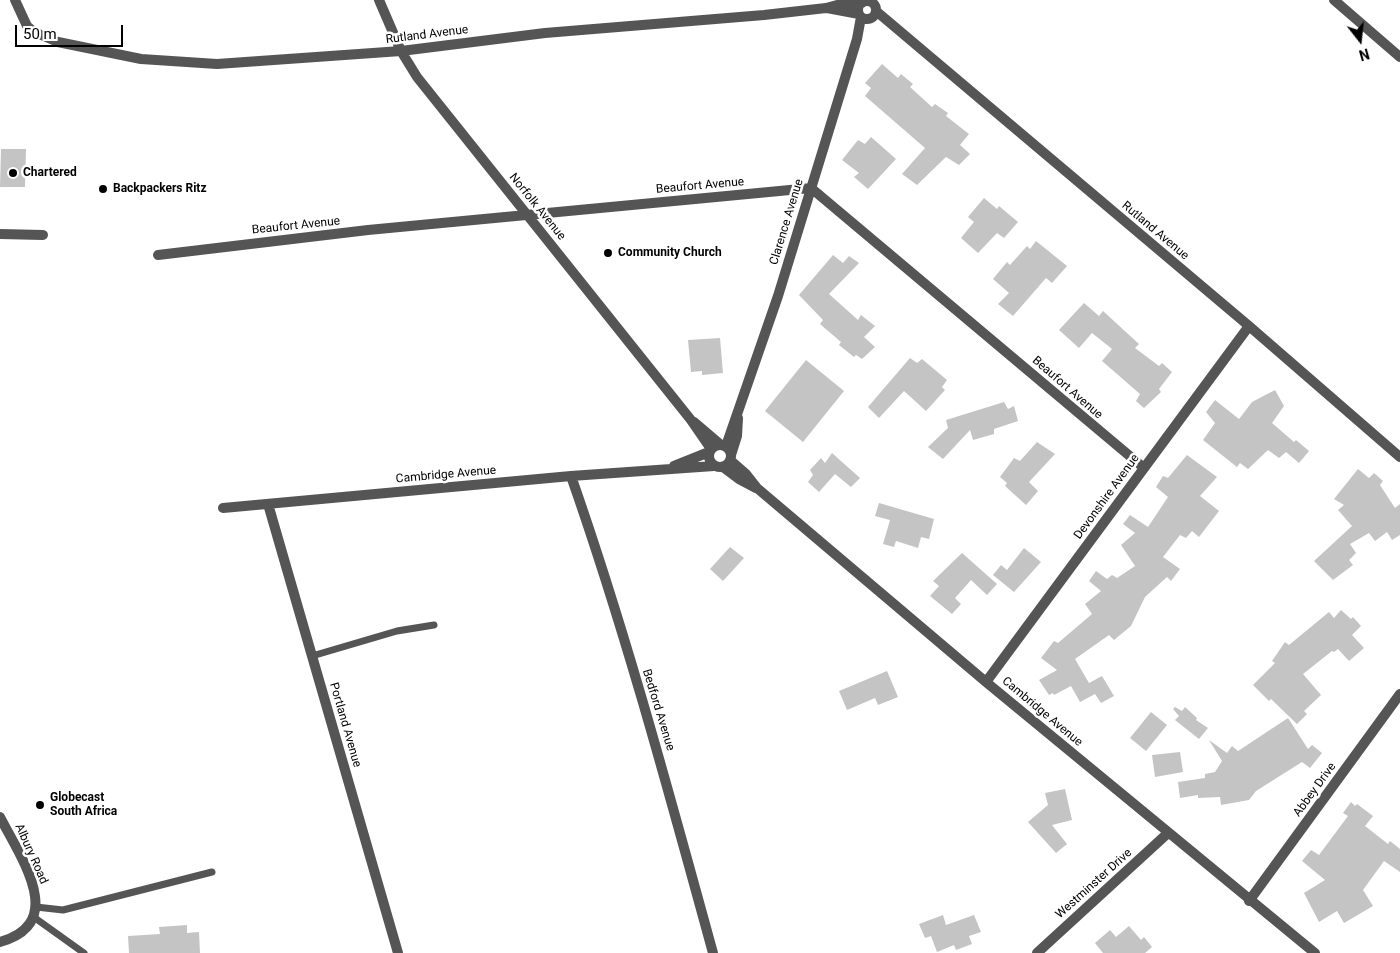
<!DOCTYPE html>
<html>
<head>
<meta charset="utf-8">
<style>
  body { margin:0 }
  #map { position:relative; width:1400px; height:953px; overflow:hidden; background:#fff; font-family:Roboto,sans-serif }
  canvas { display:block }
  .north { position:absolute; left:1335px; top:15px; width:50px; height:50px; -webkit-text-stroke:4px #fff; paint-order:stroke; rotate:164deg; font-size:14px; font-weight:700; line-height:20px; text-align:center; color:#000 }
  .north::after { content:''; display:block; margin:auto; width:18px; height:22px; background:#000; clip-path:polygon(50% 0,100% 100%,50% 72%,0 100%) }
  .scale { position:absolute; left:15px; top:25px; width:108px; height:22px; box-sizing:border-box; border:2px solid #000; border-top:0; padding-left:6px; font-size:15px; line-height:18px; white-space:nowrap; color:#000; -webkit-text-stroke:4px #fff; paint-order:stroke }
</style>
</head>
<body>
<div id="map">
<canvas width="1400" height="953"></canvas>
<div class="north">N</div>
<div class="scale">50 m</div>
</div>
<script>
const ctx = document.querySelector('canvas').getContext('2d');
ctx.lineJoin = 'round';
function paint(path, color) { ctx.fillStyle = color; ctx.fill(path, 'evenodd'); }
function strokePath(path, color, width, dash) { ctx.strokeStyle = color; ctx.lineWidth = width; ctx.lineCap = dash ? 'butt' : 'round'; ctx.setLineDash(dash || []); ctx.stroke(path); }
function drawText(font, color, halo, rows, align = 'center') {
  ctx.font = font + ' Roboto,sans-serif'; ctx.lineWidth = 5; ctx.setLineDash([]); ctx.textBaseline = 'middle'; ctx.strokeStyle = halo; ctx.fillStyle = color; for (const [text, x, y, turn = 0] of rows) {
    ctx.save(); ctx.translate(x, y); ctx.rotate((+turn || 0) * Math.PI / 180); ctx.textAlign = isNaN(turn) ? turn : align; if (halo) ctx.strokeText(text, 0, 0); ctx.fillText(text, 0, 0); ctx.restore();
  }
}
paint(new Path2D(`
  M 882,64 L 898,78 L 901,74 L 913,84 L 910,87 L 932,107 L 935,104 L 948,113 L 946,116 L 969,134 L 960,145 L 970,154 L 959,165 L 946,157 L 917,185 L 902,174 L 925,148 L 865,96 L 871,88 L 865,83 Z
  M 871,137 L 896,159 L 868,189 L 854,177 L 859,173 L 842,160 L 858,140 L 865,144 Z
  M 1,149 L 26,149 L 25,187 L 0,187 Z
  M 984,198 L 997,209 L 999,206 L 1018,222 L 1004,238 L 997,233 L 978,253 L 961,238 L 974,222 L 968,217 Z
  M 1036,241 L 1067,266 L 1052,283 L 1046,278 L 1013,316 L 998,304 L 1009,293 L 993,279 L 1007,262 L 1010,265 L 1027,246 L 1030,249 Z
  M 833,255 L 843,263 L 849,256 L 859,263 L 829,294 L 858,320 L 861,315 L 875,326 L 864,337 L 875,347 L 862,359 L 856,355 L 854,357 L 839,345 L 841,342 L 820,324 L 823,320 L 799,295 Z
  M 1084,303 L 1099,316 L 1103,311 L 1139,344 L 1135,348 L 1159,366 L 1162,363 L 1172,372 L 1159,389 L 1161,392 L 1144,408 L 1136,401 L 1140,394 L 1102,361 L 1112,349 L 1092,333 L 1079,348 L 1059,330 Z
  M 720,338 L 723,373 L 702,375 L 702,371 L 691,372 L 688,340 Z
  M 910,358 L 917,363 L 922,359 L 947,380 L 942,387 L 945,390 L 926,411 L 904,391 L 879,418 L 868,407 Z
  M 806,360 L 844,391 L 803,442 L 765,411 Z
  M 1275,390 L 1284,406 L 1272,423 L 1294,442 L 1296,440 L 1309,451 L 1299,463 L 1286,452 L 1279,458 L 1268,450 L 1248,469 L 1240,463 L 1237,467 L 1203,440 L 1215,423 L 1206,412 L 1215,400 L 1239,419 L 1252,402 Z
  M 1004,402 L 1008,409 L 1014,406 L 1018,421 L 994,429 L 994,434 L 973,440 L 970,430 L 943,459 L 928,447 L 948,428 L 946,420 Z
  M 1037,442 L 1055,454 L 1029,482 L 1038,491 L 1026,505 L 1005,486 L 1007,483 L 1000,477 L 1014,458 L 1020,461 Z
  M 832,453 L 860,478 L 851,487 L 835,474 L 819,492 L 808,482 L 813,475 L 810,470 L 821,458 L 825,463 Z
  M 1187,455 L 1217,477 L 1200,496 L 1219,511 L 1199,537 L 1192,531 L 1186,538 L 1180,535 L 1163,557 L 1180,569 L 1171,581 L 1167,577 L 1145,597 L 1131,626 L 1114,640 L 1109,635 L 1075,659 L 1089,683 L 1102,676 L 1114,696 L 1101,703 L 1095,694 L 1080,702 L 1071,686 L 1054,695 L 1053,693 L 1049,695 L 1039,680 L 1057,670 L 1041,658 L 1054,641 L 1058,643 L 1092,614 L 1085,604 L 1101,591 L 1089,581 L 1096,571 L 1107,579 L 1112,575 L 1117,578 L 1135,566 L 1121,545 L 1135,533 L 1123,524 L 1130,515 L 1148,527 L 1168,497 L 1156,487 L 1163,476 L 1168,478 Z
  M 1358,469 L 1369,478 L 1374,473 L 1383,481 L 1380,485 L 1395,508 L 1400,504 L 1400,535 L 1392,540 L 1387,532 L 1375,541 L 1369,533 L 1350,544 L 1356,553 L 1349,560 L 1353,565 L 1333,580 L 1314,561 L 1352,526 L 1338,510 L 1344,505 L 1334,499 Z
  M 879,503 L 934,519 L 929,539 L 921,537 L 918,548 L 896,541 L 894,547 L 883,544 L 890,520 L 875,516 Z
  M 730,547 L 744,558 L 723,581 L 710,569 Z
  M 1024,548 L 1041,562 L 1014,592 L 993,575 L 1001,565 L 1007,570 Z
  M 962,553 L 997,584 L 987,595 L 971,580 L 955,598 L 961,604 L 952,614 L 930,596 L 939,586 L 933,581 Z
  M 1341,610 L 1351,619 L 1353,617 L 1361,626 L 1352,635 L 1364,648 L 1349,661 L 1338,649 L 1334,652 L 1332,651 L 1303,674 L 1321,695 L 1304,711 L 1307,714 L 1297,724 L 1271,699 L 1269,701 L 1253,685 L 1275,663 L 1272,661 L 1285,642 L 1289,645 L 1329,612 L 1334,618 Z
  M 887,671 L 898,697 L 878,705 L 875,698 L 847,710 L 839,691 Z
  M 1175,707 L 1182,711 L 1185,707 L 1197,718 L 1196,720 L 1208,728 L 1199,739 L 1175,720 L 1179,716 L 1173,709 Z
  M 1151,712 L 1167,725 L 1146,751 L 1130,738 Z
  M 1288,718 L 1308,749 L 1312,745 L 1322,753 L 1310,768 L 1302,762 L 1256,791 L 1249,800 L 1221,805 L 1220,797 L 1198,798 L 1198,795 L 1180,798 L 1178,782 L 1205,778 L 1205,774 L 1215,772 L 1222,761 L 1209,740 L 1227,753 L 1232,746 L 1238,751 Z
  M 1180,752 L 1183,772 L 1155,777 L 1152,755 Z
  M 1065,789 L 1072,820 L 1052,825 L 1067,844 L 1056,853 L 1028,822 L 1048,805 L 1045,793 Z
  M 1351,802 L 1355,806 L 1357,804 L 1373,816 L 1365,826 L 1388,844 L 1390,841 L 1400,849 L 1400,872 L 1384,861 L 1363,890 L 1373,906 L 1344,923 L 1337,911 L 1319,922 L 1304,893 L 1325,880 L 1302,861 L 1311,850 L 1319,855 L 1348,816 L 1343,813 Z
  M 943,915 L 946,925 L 974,915 L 981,932 L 969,936 L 972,944 L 956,950 L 954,945 L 937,952 L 931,936 L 925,938 L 919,924 Z
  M 187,925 L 187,933 L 199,932 L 200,953 L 129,953 L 128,936 L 160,934 L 159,927 Z
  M 1129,926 L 1141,940 L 1144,937 L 1152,947 L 1145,953 L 1103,953 L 1095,943 L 1110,930 L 1116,937 Z`), '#c4c4c4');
strokePath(new Path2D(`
  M 312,656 L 397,631 L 434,625
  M 36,907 L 63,910 L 212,872
  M 35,918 L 84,953`), '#555', 7);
strokePath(new Path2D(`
  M 15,0 L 27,26 L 34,32 L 58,42 L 141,59 L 217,64 L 401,51 L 545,33 L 764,15 L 826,8 L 845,3 L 862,3
  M 379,0 L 401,51 L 417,77 L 691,420 L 711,449
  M 1334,0 L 1400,57
  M858 10a9 9 0 1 1 18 0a9 9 0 1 1-18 0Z
  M 827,8 L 859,14
  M 876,11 L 1249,326 L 1400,457
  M 0,234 L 43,235
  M 158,255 L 368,230 L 811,188 L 1144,468
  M 694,422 L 721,445
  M709 456a11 11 0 1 1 22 0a11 11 0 1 1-22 0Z
  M 726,446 L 778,296 L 857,39 L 861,17
  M 731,455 L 737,436 L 738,418
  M 730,460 L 746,474 L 757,488 L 986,682 L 1315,953
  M 674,466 L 709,452
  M 723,467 L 739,479 L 756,488
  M 571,476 C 626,633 669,793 713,953
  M 268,504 L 398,953
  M 223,508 L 571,476 L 714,466
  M 986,682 L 1249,326
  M 0,817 C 21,858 68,923 0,942
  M 1249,901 L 1400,694
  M 1037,953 L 1168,833`), '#555', 10);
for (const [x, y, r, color] of [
  [13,173,5,"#000"],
  [103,189,5,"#000"],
  [608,253,5,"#000"],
  [40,805,5,"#000"]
]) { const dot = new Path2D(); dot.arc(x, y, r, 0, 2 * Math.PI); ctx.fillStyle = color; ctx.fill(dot); strokePath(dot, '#fff', 2); }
drawText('12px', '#000', '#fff', [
  ["Rutland Avenue",427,35,-7],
  ["Beaufort Avenue",700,186,-5],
  ["Norfolk Avenue",537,207,51],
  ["Clarence Avenue",787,222,-73],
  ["Beaufort Avenue",296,226,-6],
  ["Rutland Avenue",1155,231,40],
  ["Beaufort Avenue",1067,388,41],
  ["Cambridge Avenue",446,475,-5],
  ["Devonshire Avenue",1107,497,-54],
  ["Bedford Avenue",658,710,73],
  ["Cambridge Avenue",1042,712,40],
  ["Portland Avenue",345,725,74],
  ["Abbey Drive",1315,790,-54],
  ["Albury Road",31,854,66],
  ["Westminster Drive",1094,884,-42]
]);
drawText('bold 12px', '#000', '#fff', [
  ["Chartered",23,173],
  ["Backpackers Ritz",113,189],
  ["Community Church",618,253],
  ["Globecast",50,798],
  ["South Africa",50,812]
], 'left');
</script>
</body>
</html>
